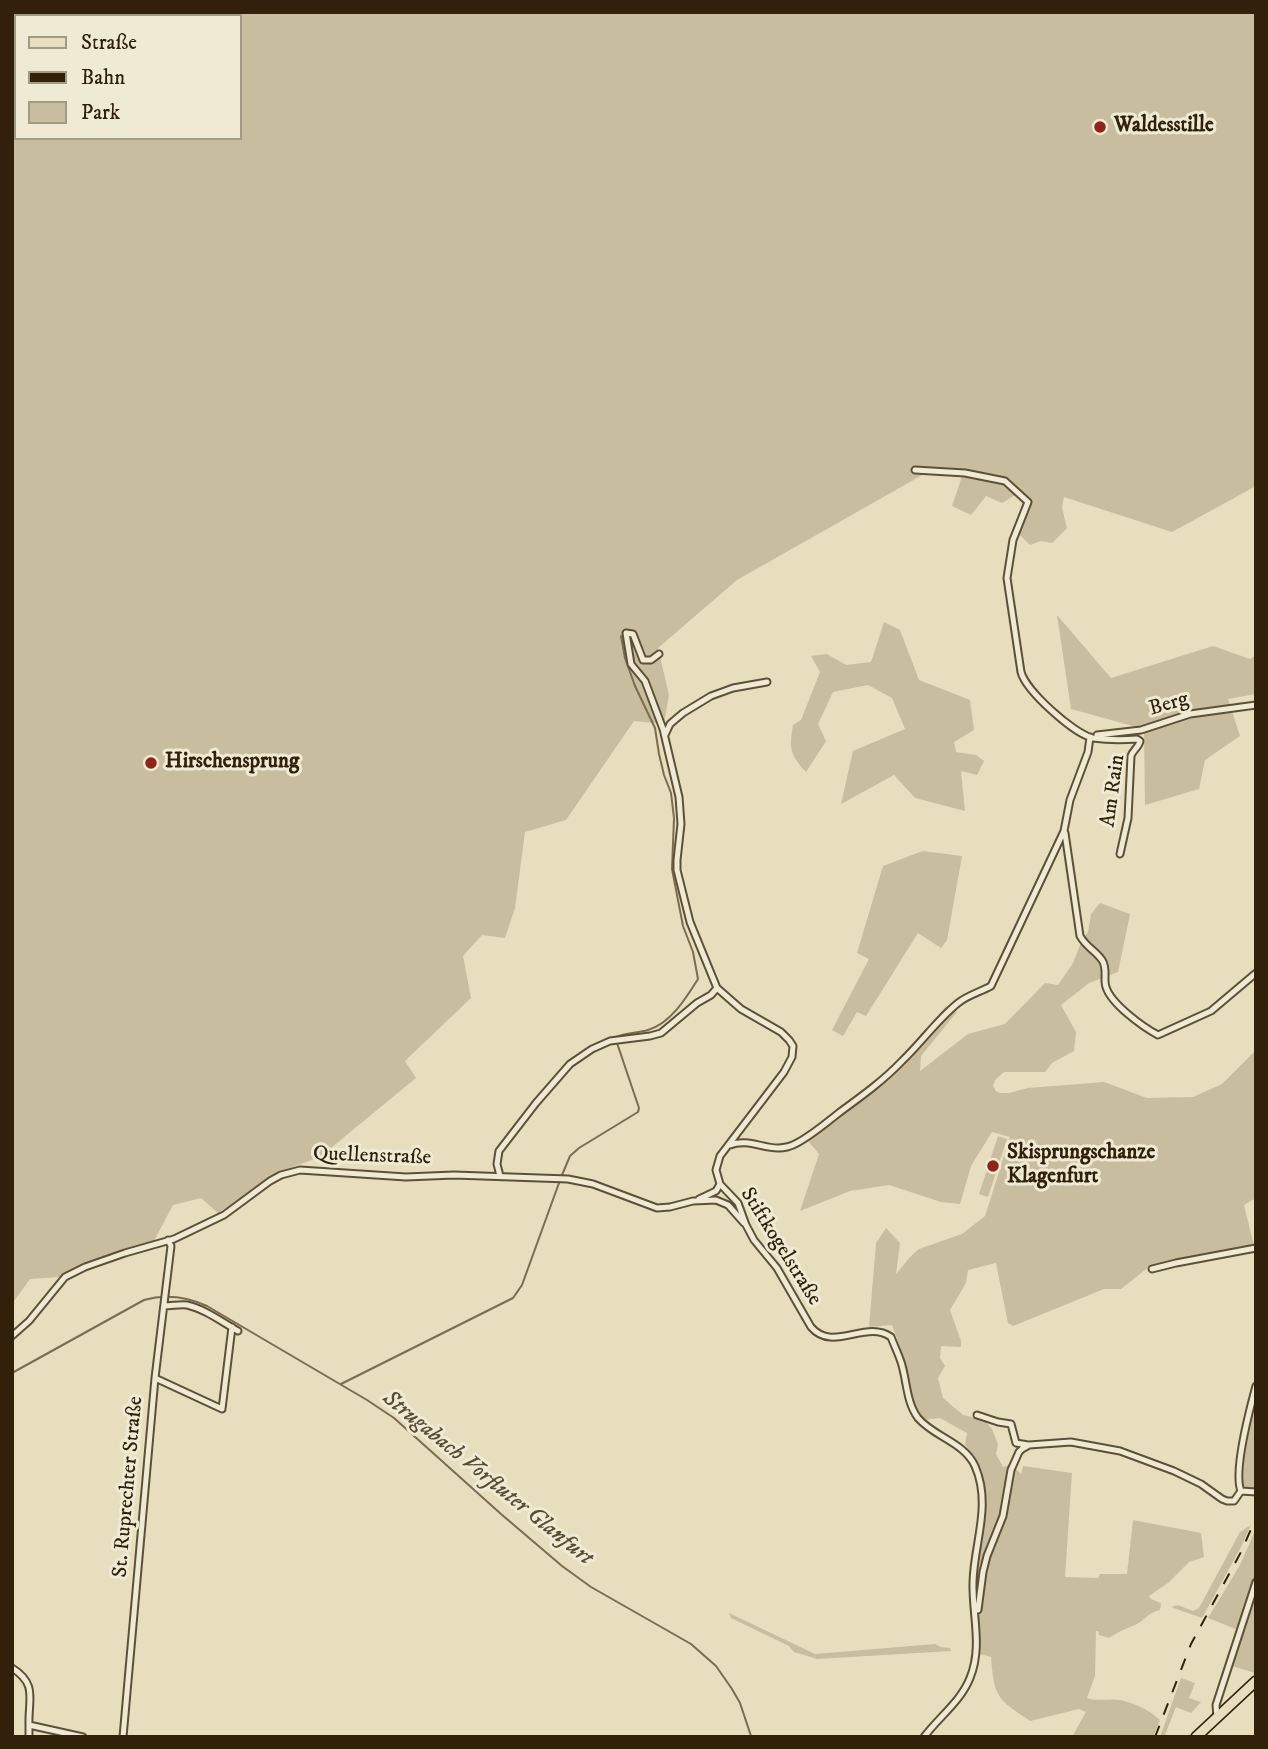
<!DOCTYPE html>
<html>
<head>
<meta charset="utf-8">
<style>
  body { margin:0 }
  #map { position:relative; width:1268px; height:1749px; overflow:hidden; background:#e7debd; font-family:"IM FELL DW Pica",serif }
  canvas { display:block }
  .frame { position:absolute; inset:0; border:14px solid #31210b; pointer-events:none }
  .legend { position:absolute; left:14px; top:14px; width:228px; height:126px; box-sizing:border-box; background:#efead4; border:2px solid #a39a84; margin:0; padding:9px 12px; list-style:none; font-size:21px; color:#31210b }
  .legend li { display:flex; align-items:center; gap:14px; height:35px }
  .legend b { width:35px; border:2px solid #a39a84 }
</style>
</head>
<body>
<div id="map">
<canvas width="1268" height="1749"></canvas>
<div class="frame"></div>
<ul class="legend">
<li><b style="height:9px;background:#e7debd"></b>Straße</li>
<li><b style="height:9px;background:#31210b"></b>Bahn</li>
<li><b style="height:19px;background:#c8be9f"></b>Park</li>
</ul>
</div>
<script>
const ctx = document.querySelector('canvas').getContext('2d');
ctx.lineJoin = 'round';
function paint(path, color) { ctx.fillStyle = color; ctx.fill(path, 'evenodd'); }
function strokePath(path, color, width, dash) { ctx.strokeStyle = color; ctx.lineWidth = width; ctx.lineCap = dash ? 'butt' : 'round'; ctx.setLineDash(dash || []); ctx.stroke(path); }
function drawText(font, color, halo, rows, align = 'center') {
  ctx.font = font + ' "IM FELL DW Pica",serif'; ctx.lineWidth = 6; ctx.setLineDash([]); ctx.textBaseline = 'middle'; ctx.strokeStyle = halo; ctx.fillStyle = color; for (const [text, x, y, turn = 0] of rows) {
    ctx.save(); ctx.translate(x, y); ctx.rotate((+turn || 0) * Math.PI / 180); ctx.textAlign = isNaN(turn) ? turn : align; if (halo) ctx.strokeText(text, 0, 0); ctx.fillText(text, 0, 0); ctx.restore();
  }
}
paint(new Path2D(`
  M 12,12 L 1256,12 L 1256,486 L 1172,532 L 1064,497 L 1062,508 L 1067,528 L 1052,543 L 1041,541 L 1030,545 L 1017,532 L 1030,503 L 1020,492 L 1002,503 L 986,496 L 971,515 L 952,506 L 961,479 L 961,470 L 936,471 L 924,474 L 737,580 L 658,648 L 669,695 L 664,724 L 634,721 L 566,820 L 525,832 L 515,908 L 505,938 L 482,935 L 463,956 L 471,998 L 405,1061 L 416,1078 L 320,1157 L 287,1169 L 218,1213 L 201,1198 L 173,1205 L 154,1241 L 60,1277 L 30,1279 L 12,1304 ZM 16,16 L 240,16 L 240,138 L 16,138 Z
  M 1057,615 L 1111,678 L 1213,646 L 1250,659 L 1256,655 L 1256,694 L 1228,699 L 1240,736 L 1205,760 L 1199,789 L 1145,805 L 1144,729 L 1071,709 Z
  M 884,622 L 900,630 L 919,680 L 970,700 L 974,730 L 954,742 L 956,752 L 976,755 L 984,761 L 977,775 L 961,771 L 965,811 L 915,798 L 894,775 L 841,804 L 853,751 L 905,729 L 892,698 L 868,685 L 833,692 L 818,724 L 826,741 L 806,772 C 790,755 789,748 793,725 L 801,720 L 820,672 L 811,656 L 827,654 L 846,665 L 871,662 Z
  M 923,851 L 962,856 L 947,940 L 941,948 L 918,933 L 866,1016 L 857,1012 L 843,1036 L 832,1030 L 869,959 L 857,953 L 883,866 Z
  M 1100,903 L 1130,914 L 1118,972 L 1089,983 L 1061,1005 L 1076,1032 L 1074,1051 L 1052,1063 L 1045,1072 L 1004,1072 L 995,1080 L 993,1086 L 996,1091 L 1000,1093 L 1009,1093 L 1028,1088 L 1104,1082 L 1147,1098 L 1193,1097 L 1222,1084 L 1256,1050 L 1256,1198 L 1244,1205 L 1254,1246 L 1150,1266 L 1121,1289 L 1104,1289 L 1013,1326 L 1008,1323 L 996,1263 L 968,1270 L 966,1283 L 950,1310 L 961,1341 L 961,1347 L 941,1346 L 940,1358 L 945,1366 L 938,1378 L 943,1398 L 963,1415 L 984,1420 L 992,1429 L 998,1444 L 996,1454 L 1003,1467 L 1011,1464 L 1021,1474 L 1023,1466 L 1072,1473 L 1065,1577 L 1098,1578 L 1100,1574 L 1127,1574 L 1133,1520 L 1201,1533 L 1204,1557 L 1189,1562 L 1168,1583 L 1149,1596 L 1151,1599 L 1161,1603 L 1160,1610 C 1147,1613 1146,1620 1135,1625 C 1125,1629 1118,1632 1109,1638 L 1099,1635 L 1098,1631 L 1096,1631 L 1095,1676 L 1087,1698 C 1098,1702 1108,1698 1120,1700 C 1135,1703 1149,1710 1160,1720 L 1153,1737 L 1072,1737 L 1086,1712 L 1079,1709 L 1030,1721 C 997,1699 994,1697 991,1657 L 980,1654 L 976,1580 L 985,1517 L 979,1465 L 965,1444 L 967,1433 L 940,1418 L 923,1420 L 914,1405 L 905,1362 L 892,1325 L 869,1327 L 876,1243 L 886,1228 L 900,1243 L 896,1274 L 910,1257 L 919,1249 L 962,1234 L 985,1216 L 1010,1137 L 992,1132 L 971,1166 L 960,1204 L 941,1202 L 889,1185 L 850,1191 L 800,1211 L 819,1154 L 804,1136 L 895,1066 L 946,1006 L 957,1012 L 921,1056 L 920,1071 L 968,1034 L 1005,1024 L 1045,983 L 1058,985 L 1073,963 L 1082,940 L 1088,932 L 1091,914 Z
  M 998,1136 L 1007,1139 L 988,1197 L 979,1194 Z
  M 1256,1393 L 1256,1491 C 1248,1488 1242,1487 1240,1478 L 1251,1411 Z
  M 1251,1525 L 1240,1549 L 1202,1618 L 1171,1607 L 1178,1605 L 1193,1611 L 1199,1608 L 1240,1532 Z
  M 1254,1533 L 1256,1534 L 1256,1575 L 1238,1630 L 1208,1618 L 1240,1565 Z
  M 1255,1596 L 1256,1596 L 1255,1673 L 1232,1666 Z
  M 729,1613 L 815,1654 L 935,1644 L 941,1647 L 950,1648 L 951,1651 L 817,1659 L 794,1652 L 789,1646 L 731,1618 Z
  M 1181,1678 L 1195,1683 L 1189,1698 L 1201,1702 L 1191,1713 L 1176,1707 L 1165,1735 L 1168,1737 L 1160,1737 Z`), '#c8be9f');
strokePath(new Path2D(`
  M 616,1037 C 625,1033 638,1033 648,1030 C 671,1023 686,998 698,979 L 693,952 L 683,926 L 672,869 L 674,818 L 671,793 L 664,775 L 659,754 L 655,728 L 635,686 L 625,658 L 621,636
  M 562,1175 L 570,1156 L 579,1148 L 638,1112 L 639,1108 L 617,1043
  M 12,1373 L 144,1300 C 165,1294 187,1297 207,1306 L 367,1400 L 394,1418 L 501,1514 L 562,1566 L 591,1587 L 691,1644 L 716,1666 L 732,1689 L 740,1703 L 751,1736
  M 341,1384 L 513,1298 L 522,1285 L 559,1183`), '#796c51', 2);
const minor = new Path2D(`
  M 915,470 L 965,473 L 1005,481 L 1028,502 L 1013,540 L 1007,578 L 1021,672 C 1026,691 1074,734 1093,738 C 1107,740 1123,740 1137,739 L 1140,741 C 1139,747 1133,750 1131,756 L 1128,818 L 1120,854
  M 659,654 L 651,660 L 643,660 L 633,634 L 626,633 L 631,664 L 645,681 L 663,729 L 679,797 L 681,824 L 677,860 L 677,870 L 690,922 L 717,988 L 741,1009 L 781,1032 L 789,1040 L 793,1046 L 792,1057 L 784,1072 L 720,1156 L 716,1170 L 720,1184 L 738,1203 L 746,1225 L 754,1240 L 777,1268 L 811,1327 C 833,1353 866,1319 891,1337 C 894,1345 898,1353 901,1362 C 907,1380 906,1402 918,1418 C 934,1437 964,1442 975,1466 C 992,1505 974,1543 973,1582 C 972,1615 983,1646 970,1678 C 961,1701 939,1717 924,1737
  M 665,735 L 670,724 L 683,713 L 711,696 L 733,688 L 767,682
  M 1097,735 L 1141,730 L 1190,714 L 1256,705
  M 1065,833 L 1080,936 C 1087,948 1095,950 1102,960 C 1108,969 1103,979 1106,987 C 1111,1004 1143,1027 1158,1035 L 1211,1011 L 1256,973
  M 730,1145 C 753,1136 772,1157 797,1143 C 812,1135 826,1123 840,1112 C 862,1096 884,1080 902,1061 C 921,1043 937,1020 958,1003 C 968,995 980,992 991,986 L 1064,831 L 1070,800 L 1088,752 L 1090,737
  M 500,1176 L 497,1164 L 499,1151 L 536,1103 L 570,1064 L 592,1049 L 610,1041 L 650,1036 L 661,1033 L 697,1003 L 711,995 L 717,988
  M 699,1199 L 716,1191 L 720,1184
  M 1152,1269 L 1176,1263 L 1256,1248
  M 164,1306 C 172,1306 180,1304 187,1305 C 205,1309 222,1322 238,1331
  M 12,1336 L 29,1321 L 65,1277 L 85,1267 L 125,1253 L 174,1239 L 224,1215 L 270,1181 L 281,1175 L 300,1170 L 406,1177 L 454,1175 L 568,1179 L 593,1184 L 657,1208 L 670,1207 L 693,1201 L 716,1200 L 728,1205 L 744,1223
  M 155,1378 L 222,1409 L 232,1327
  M 977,1415 L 998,1422 L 1011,1424 L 1016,1443 L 1028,1445
  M 1241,1491 C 1233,1471 1250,1408 1256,1386
  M 978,1610 L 983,1572 L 987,1556 L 1003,1516 L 1011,1470 L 1019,1452 L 1022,1449 L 1029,1445 L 1071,1442 L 1120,1451 L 1174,1471 L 1201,1484 L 1222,1499 L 1227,1501 L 1234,1501 L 1241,1491 L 1256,1492
  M 12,1668 C 38,1684 28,1700 29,1725 L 83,1737
  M 1217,1717 L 1216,1705 L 1256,1582
  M 29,1725 L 29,1737
  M 123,1737 L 155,1378 L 171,1246 L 168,1240`);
const primary = new Path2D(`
  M 1196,1737 L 1256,1681`);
strokePath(minor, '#5e5038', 9);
strokePath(primary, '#31210b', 12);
strokePath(minor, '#efead4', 5);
strokePath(primary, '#e7debd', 9);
strokePath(new Path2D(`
  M 1155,1737 L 1191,1644 L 1241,1552 L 1256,1518`), '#31210b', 2, [12, 12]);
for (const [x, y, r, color] of [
  [1100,127,7,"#8f2418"],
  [151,763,7,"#8f2418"],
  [993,1166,7,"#8f2418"]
]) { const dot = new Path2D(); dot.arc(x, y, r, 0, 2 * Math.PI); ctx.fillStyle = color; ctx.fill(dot); strokePath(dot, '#efead4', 2.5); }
drawText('bold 21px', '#31210b', '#efead4', [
  ["Waldesstille",1114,127],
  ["Hirschensprung",165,763],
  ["Skisprungschanze",1007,1154],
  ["Klagenfurt",1007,1178]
], 'left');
drawText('21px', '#31210b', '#efead4', [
  ["Berg",1169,705,-16],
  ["Am Rain",1114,791,-82],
  ["Quellenstraße",372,1157,2],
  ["Stiftkogelstraße",780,1247,58],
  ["St. Ruprechter Straße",129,1487,-85]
]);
drawText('italic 23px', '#5b4d34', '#efead4', [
  ["Strugabach Vorfluter Glanfurt",487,1479,39]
]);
</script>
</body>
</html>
